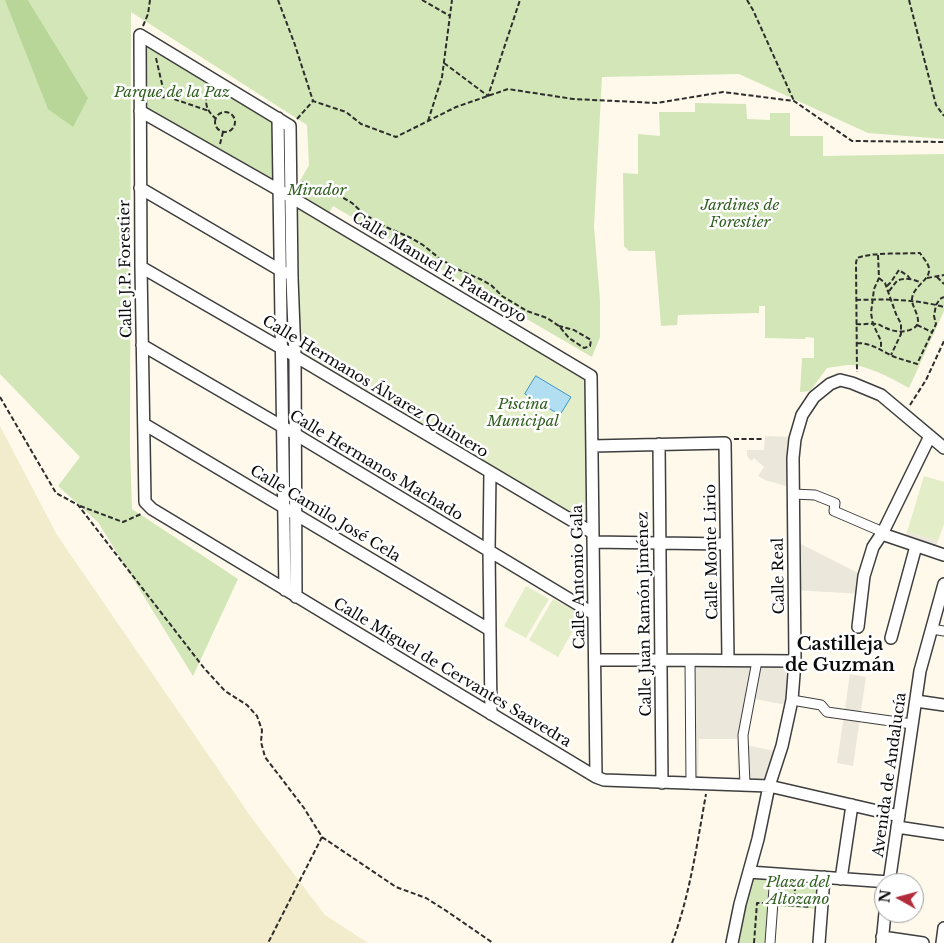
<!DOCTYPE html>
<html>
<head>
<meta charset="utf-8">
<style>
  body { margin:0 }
  #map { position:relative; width:944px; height:943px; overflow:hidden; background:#fef9eb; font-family:"Libre Baskerville",serif }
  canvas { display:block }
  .north { position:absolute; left:874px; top:873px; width:50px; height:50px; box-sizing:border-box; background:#fff; border:1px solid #9d9d9d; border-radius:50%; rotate:277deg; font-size:14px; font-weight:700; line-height:20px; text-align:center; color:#0b0b0b }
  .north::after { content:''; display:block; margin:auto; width:18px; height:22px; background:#b32c3b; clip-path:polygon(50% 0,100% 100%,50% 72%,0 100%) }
</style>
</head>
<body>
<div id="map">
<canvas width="944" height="943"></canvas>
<div class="north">N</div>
</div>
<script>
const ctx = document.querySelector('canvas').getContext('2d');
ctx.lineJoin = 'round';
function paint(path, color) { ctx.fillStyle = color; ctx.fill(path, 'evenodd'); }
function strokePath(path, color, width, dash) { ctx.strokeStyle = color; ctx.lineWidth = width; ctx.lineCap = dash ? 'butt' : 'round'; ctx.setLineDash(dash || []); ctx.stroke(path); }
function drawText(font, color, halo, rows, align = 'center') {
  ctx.font = font + ' "Libre Baskerville",serif'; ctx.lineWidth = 5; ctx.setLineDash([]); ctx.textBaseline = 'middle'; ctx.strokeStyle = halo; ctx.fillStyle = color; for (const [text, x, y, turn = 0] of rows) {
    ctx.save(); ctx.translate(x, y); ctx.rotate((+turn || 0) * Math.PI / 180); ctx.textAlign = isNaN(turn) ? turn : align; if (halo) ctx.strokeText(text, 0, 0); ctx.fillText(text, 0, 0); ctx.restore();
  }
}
paint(new Path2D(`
  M 0,426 L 57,535 L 251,817 L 325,915 L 368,943 L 0,943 Z`), '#f2eccd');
paint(new Path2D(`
  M 0,0 L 5,0 L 88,98 L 28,0 L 944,0 L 944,139 L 868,133 L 739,74 L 602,77 L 594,227 L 600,300 L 600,337 L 592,357 L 333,206 L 326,218 L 291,197 L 309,165 L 307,125 L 131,12 L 130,451 L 132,509 L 238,579 L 193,676 L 98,522 L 58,486 L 80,457 L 0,374 Z
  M 140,35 L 278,118 L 279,190 L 140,111 Z
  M 695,103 L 746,104 L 747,119 L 770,120 L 770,113 L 790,113 L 790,136 L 823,136 L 823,156 L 944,154 L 944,311 L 909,388 C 895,380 867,365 851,365 C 843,365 835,367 827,368 L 810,391 L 800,392 L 802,358 L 814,358 L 814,338 L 806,337 L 805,339 L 765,338 L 765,306 L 759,306 L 759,313 L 678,315 L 677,325 L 661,326 L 655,251 L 629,251 L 624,246 L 623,173 L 638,174 L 638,134 L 660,136 L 659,112 L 695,112 Z
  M 749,872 L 824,877 L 821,909 L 773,906 L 770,943 L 732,943 Z`), '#d2e6b7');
paint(new Path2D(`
  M 5,0 L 28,0 L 88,98 L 73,127 L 48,109 Z`), '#b7d697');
paint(new Path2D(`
  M 291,197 L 591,376 L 593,533 L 295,356 Z
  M 924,476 L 944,482 L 944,524 L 938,541 L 907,532 Z
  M 526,586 L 549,599 L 526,638 L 504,626 Z
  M 553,599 L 582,615 L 558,657 L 529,640 Z`), '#e3edc8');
paint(new Path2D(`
  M 765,436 L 795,437 L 793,488 L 765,480 L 758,476 L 764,467 L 754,458 L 751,461 L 747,456 L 747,450 L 764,450 Z
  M 907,532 L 938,541 L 934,551 L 904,542 Z
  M 793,540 L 864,576 L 862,594 L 794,590 Z
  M 690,660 L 795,661 L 791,706 L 755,699 L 746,745 L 780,752 L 769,786 L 738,785 L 737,739 L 699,739 L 698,784 L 691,784 Z
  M 850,674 L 866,677 L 853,766 L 837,763 Z`), '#ece7db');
const water = new Path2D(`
  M 536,376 L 571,397 L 560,415 L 525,394 Z`);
paint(water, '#b2def2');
strokePath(water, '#3e97c5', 1);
const pedestrian = new Path2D(`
  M 793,494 L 815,495 L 835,503 L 834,511 L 883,532
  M 932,629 L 944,631
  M 690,660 L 691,784
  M 792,700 L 821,705 L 827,712 L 912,724
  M 745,785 L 743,735 L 757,661
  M 770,943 L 775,874`);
const minor = new Path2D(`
  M 140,35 L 141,267 L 145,502 L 152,509 L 596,777 L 604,780 L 769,786 L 899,816
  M 140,35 L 290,126 L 292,278 L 295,356 L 296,597
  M 140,111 L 291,197 L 591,376 L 596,777
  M 278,118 L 285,590
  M 140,188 L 285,273
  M 141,267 L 295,356 L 593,533
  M 142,345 L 295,434 L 594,614
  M 144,424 L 490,630
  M 659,444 L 662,783
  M 592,446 L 725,443 L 728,660
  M 490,472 L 489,551 L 491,714
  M 882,534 L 944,555
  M 593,542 L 726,544
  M 858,627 L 864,576 L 873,547 L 883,532 L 930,436
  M 891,638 L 916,546
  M 595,660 L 661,660 L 795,661
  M 916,701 L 944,705
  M 897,827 L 944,834
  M 749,872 L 889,882
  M 841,879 L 852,805
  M 889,883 L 920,671 L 944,584
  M 882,937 L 923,943
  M 732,943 L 740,904 L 758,839 L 769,786 L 782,746 L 792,700 L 795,661 L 793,458 L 795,439 L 802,415 L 814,397 L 830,384 L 840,380 L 852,383 L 881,395 L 944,448
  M 819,943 L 824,877
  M 882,943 L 885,913
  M 942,943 L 944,928`);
strokePath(pedestrian, '#3e3e3e', 11);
strokePath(minor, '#3e3e3e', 14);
strokePath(new Path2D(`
  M 278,0 L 295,45 L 313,101
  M 422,0 L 450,16
  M 747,0 L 753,10 L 794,101
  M 909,0 L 936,105 L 944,116
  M 143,26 L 148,14 L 150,0
  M 156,58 L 165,97
  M 444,63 L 488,96 L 520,0
  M 209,88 C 204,102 205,109 216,119
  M 152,98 L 168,97 L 209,111
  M215 122a10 10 0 1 1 20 0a10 10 0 1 1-20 0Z
  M 297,119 L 313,101 L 346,112 L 361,124 L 396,137 L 456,107 L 508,89 L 573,99 L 657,103 L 723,92 L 794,101 L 852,141 L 944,142
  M 428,121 L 442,77 L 452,0
  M 220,144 L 223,132
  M 302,182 L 327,195 L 340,196 L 352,203 L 364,214 L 386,227 L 411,238 L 423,245 L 439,258 L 455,268 L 468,274 L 480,279 L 491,285 L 502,296 L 527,311 L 547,318 L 559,326 L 569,338 L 584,348 L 590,346 L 591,340 L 574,330 L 559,326
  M 878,255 L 879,278 L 874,289 L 871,313 L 873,324 L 881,341 L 881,349
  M 937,277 L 944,284
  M 879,278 L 885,283 L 896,314 L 901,324 L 901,334 L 891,355
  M 927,278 L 944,275
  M 887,286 L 891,282 L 899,270 L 908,276 L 910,279
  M 889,291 C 892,288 894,284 897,281 C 903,277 915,279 921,283
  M 856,300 C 886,299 915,299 944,307
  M 856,324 C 863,325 869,323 876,324 C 880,324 882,327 886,328 C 894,332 904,333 912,329 C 926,323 911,307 912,299 C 913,284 936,279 927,263 C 925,260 922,256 920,253 C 903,254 872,252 857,258 L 856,263 L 857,372
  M 917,325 L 932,332
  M 857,343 C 870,343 879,349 890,355 C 899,359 908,361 917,364 L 936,324 L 934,316 L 936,305 L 940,299 L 944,297
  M 0,397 L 56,493 L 78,505 L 204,668 L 225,691 L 247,705 L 257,716 L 262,730 L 261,742 L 265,757 L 304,808 L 322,837 L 268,943
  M 910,405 L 926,380 L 944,341
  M 734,439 L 764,439
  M 80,506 L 123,522 L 141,514
  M 322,837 L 396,887 L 426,898 L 445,910 L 493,943
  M 781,905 L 811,907
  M 794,906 L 795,886
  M 672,943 C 690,895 697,844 706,794
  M 754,943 L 757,903 L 764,903`), '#2d2d2d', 2, [5, 2.5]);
strokePath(pedestrian, '#fff', 9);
strokePath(minor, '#fff', 11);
drawText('italic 15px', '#315f20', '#fff', [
  ["Parque de la Paz",172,93],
  ["Mirador",317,191],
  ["Jardines de",740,206],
  ["Forestier",740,223],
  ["Piscina",523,405],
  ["Municipal",523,422],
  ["Plaza del",798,883],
  ["Altozano",798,900]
]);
drawText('15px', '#0b0b0b', '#fff', [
  ["Calle Manuel E. Patarroyo",439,268,31],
  ["Calle J.P. Forestier",126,269,-91],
  ["Calle Hermanos Álvarez Quintero",375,387,31],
  ["Calle Hermanos Machado",376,466,31],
  ["Calle Camilo José Cela",325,514,31],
  ["Calle Monte Lirio",712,552,-91],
  ["Calle Real",779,576,-91],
  ["Calle Antonio Gala",579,577,-91],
  ["Calle Juan Ramón Jiménez",645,614,-91],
  ["Calle Miguel de Cervantes Saavedra",452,673,31],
  ["Avenida de Andalucía",890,775,-82]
]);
drawText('bold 18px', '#0b0b0b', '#fff', [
  ["Castilleja",840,645],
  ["de Guzmán",840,666]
]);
</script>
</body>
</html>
